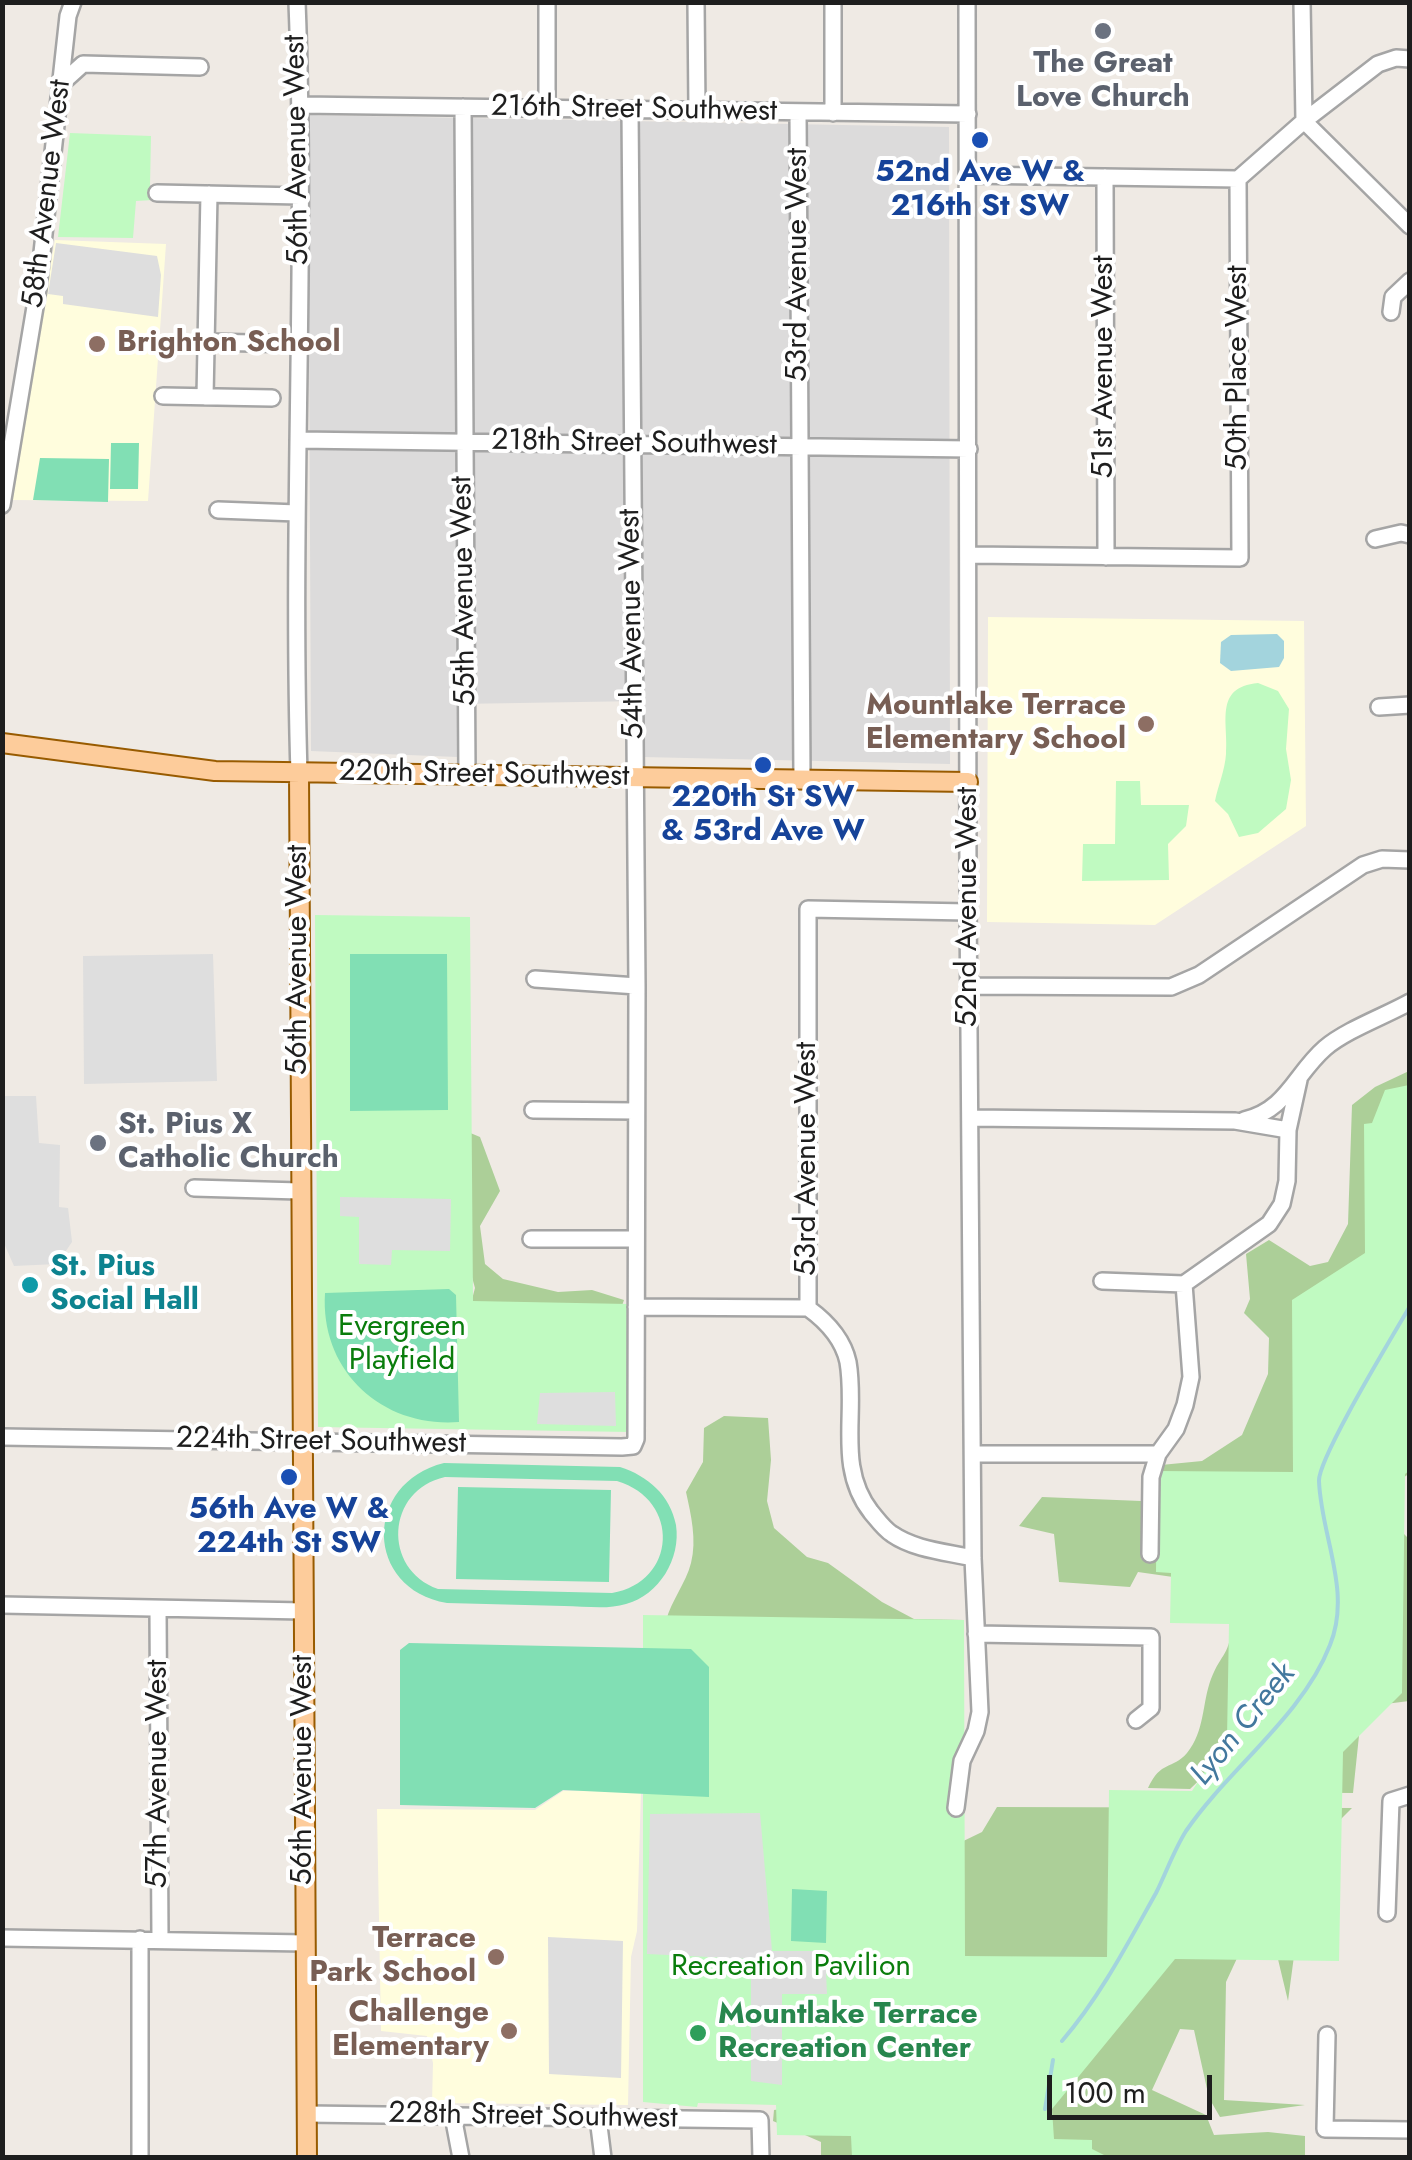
<!DOCTYPE html>
<html>
<head>
<meta charset="utf-8">
<style>
  body { margin:0 }
  #map { position:relative; width:1412px; height:2160px; overflow:hidden; background:#efeae4; font-family:Jost,sans-serif }
  canvas { display:block }
  .frame { position:absolute; inset:0; border:5px solid #1e1e1e; pointer-events:none }
  .scale { position:absolute; left:1047px; top:2075px; width:165px; height:45px; box-sizing:border-box; border:5px solid #1e1e1e; border-top:0; padding-left:12px; font-size:30px; line-height:35px; white-space:nowrap; color:#1e1e1e; -webkit-text-stroke:8px #fff; paint-order:stroke }
</style>
</head>
<body>
<div id="map">
<canvas width="1412" height="2160"></canvas>
<div class="frame"></div>
<div class="scale">100 m</div>
</div>
<script>
const ctx = document.querySelector('canvas').getContext('2d');
ctx.lineJoin = 'round';
function paint(path, color) { ctx.fillStyle = color; ctx.fill(path, 'evenodd'); }
function strokePath(path, color, width, dash) { ctx.strokeStyle = color; ctx.lineWidth = width; ctx.lineCap = dash ? 'butt' : 'round'; ctx.setLineDash(dash || []); ctx.stroke(path); }
function drawText(font, color, halo, rows, align = 'center') {
  ctx.font = font + ' Jost,sans-serif'; ctx.lineWidth = 8; ctx.setLineDash([]); ctx.textBaseline = 'middle'; ctx.strokeStyle = halo; ctx.fillStyle = color; for (const [text, x, y, turn = 0] of rows) {
    ctx.save(); ctx.translate(x, y); ctx.rotate((+turn || 0) * Math.PI / 180); ctx.textAlign = isNaN(turn) ? turn : align; if (halo) ctx.strokeText(text, 0, 0); ctx.fillText(text, 0, 0); ctx.restore();
  }
}
paint(new Path2D(`
  M 308,115 L 949,127 L 950,764 L 643,757 L 641,701 L 458,704 L 457,757 L 311,751 Z`), '#dcdbdb');
paint(new Path2D(`
  M 55,240 L 166,244 L 148,501 L 9,500 Z
  M 988,617 L 1304,621 L 1306,826 L 1155,925 L 987,922 Z
  M 641,1790 L 637,1931 L 631,1957 L 628,2105 L 432,2103 L 433,2063 L 427,2036 L 381,2031 L 377,1809 L 535,1810 L 563,1791 Z`), '#fffddd');
paint(new Path2D(`
  M 1409,1071 L 1410,1473 L 1403,1478 L 1402,1532 L 1410,1540 L 1409,1701 L 1362,1707 L 1353,1793 L 1202,1792 L 1209,1771 L 1190,1789 L 1148,1788 C 1161,1760 1172,1770 1187,1753 C 1205,1731 1202,1703 1211,1679 C 1222,1651 1230,1657 1232,1621 L 1173,1577 L 1138,1572 L 1130,1587 L 1059,1582 L 1054,1534 L 1019,1526 L 1042,1497 L 1141,1501 L 1141,1559 L 1152,1559 L 1161,1465 L 1202,1461 L 1242,1435 L 1268,1374 L 1269,1338 L 1244,1313 L 1250,1299 L 1246,1254 L 1269,1240 L 1310,1266 L 1328,1262 L 1348,1224 L 1352,1105 L 1375,1087 Z
  M 456,1127 L 480,1137 L 500,1191 L 480,1226 L 485,1264 L 503,1279 L 558,1292 L 592,1290 L 624,1300 L 616,1323 L 469,1311 L 475,1288 L 465,1252 Z
  M 724,1416 L 768,1418 L 771,1460 L 767,1501 L 774,1528 L 807,1557 L 828,1563 L 882,1602 L 914,1619 L 964,1620 L 949,1848 L 982,1832 L 997,1807 L 1352,1808 L 1323,1837 L 1296,1941 L 1288,2001 L 1276,1951 L 1239,1954 L 1226,1982 L 1224,2100 L 1305,2105 L 1220,2117 L 1209,2098 L 1194,2030 L 1180,2029 L 1152,2090 L 1206,2115 L 1214,2135 L 1268,2132 L 1305,2136 L 1305,2157 L 821,2157 L 821,2142 L 773,2121 L 774,2110 L 837,2102 L 666,1621 C 671,1601 686,1583 691,1563 C 697,1540 691,1515 686,1492 L 703,1462 L 704,1428 Z`), '#accf98');
paint(new Path2D(`
  M 70,133 L 151,136 L 150,186 L 153,200 L 136,201 L 133,238 L 58,237 Z
  M 1258,683 L 1278,691 L 1289,709 L 1286,749 L 1291,780 L 1286,809 L 1258,833 L 1239,837 L 1228,814 L 1215,801 C 1218,786 1225,770 1226,754 C 1229,724 1213,687 1258,683 Z
  M 1116,781 L 1140,781 L 1141,805 L 1189,805 L 1186,826 L 1168,844 L 1169,880 L 1082,881 L 1083,844 L 1115,844 Z
  M 315,915 L 470,917 L 473,1301 L 628,1304 L 630,1432 L 318,1427 Z
  M 1409,1085 L 1410,1470 L 1405,1474 L 1402,1693 L 1343,1752 L 1339,1961 L 1175,1959 L 1052,2109 L 1054,2139 L 1092,2140 L 1092,2149 L 1108,2157 L 852,2157 L 851,2136 L 777,2135 L 776,2105 L 698,2103 L 697,2107 L 643,2102 L 643,1615 L 964,1620 L 965,1956 L 1107,1957 L 1109,1790 L 1192,1791 L 1227,1738 L 1229,1624 L 1170,1623 L 1171,1573 L 1156,1572 L 1157,1471 L 1293,1472 L 1292,1300 L 1365,1253 L 1364,1124 L 1372,1123 L 1385,1090 Z`), '#c0fac1');
paint(new Path2D(`
  M 111,443 L 139,443 L 138,489 L 110,489 Z
  M 40,458 L 109,459 L 108,502 L 33,500 Z
  M 350,954 L 447,954 L 448,1110 L 350,1111 Z
  M 449,1289 L 456,1295 L 459,1422 C 382,1428 320,1371 325,1293 Z
  M 444,1463 L 620,1467 C 648,1476 670,1495 676,1525 C 681,1559 659,1595 626,1604 C 607,1610 584,1606 564,1606 C 525,1605 486,1604 447,1603 C 364,1589 363,1483 444,1463 ZM 445,1477 L 617,1481 C 681,1500 677,1582 612,1593 L 438,1589 C 382,1569 386,1490 445,1477 Z
  M 458,1487 L 611,1490 L 609,1582 L 456,1579 Z
  M 409,1643 L 691,1649 L 709,1667 L 709,1797 L 563,1790 L 535,1808 L 400,1805 L 400,1650 Z
  M 792,1889 L 827,1891 L 826,1943 L 791,1941 Z`), '#81dfb4');
paint(new Path2D(`
  M 56,243 L 157,256 L 161,275 L 158,317 L 63,304 L 63,296 L 48,294 Z
  M 213,954 L 217,1081 L 84,1084 L 83,956 Z
  M 3,1096 L 36,1096 L 39,1143 L 60,1145 L 59,1207 L 68,1208 L 72,1242 L 57,1264 L 14,1266 L 3,1241 Z
  M 340,1197 L 451,1199 L 450,1251 L 392,1250 L 391,1265 L 359,1264 L 359,1217 L 340,1216 Z
  M 615,1392 L 616,1426 L 537,1424 L 540,1393 Z
  M 760,1813 L 772,1951 L 825,1951 L 827,1994 L 782,1994 L 782,2085 L 751,2081 L 751,1959 L 647,1954 L 650,1814 Z
  M 548,1937 L 623,1941 L 621,2078 L 549,2074 Z`), '#dedede');
paint(new Path2D(`
  M 1277,634 L 1284,641 L 1284,658 L 1279,667 L 1231,671 L 1220,663 L 1221,642 L 1231,635 Z`), '#a3d4dd');
strokePath(new Path2D(`
  M 1062,2041 C 1100,1997 1128,1943 1156,1893 C 1166,1873 1174,1850 1186,1831 C 1229,1768 1302,1717 1330,1645 C 1352,1591 1321,1536 1319,1481 C 1318,1458 1394,1334 1410,1306
  M 1045,2109 L 1053,2060`), '#a3d4dd', 4);
const minor = new Path2D(`
  M 297,2 C 307,259 291,516 299,773
  M 547,2 L 547,108
  M 696,2 L 697,110
  M 1302,2 L 1304,121 L 1410,226
  M 62,83 L 83,64 L 200,67
  M 301,105 L 968,114
  M 463,107 L 467,775
  M 798,112 L 802,779
  M 833,113 L 833,2
  M 968,175 L 1238,179
  M 1105,177 L 1106,557
  M 1238,179 L 1304,121 L 1378,64 L 1396,58 L 1410,59
  M 157,193 L 300,196
  M 1391,312 L 1393,297 L 1410,281
  M 206,342 L 299,344
  M 163,396 L 272,398
  M 205,397 L 209,194
  M 298,440 L 969,449
  M 2,505 L 38,289 L 68,16 L 73,2
  M 218,510 L 297,513
  M 1375,539 L 1401,533 L 1410,535
  M 970,555 L 1240,558 L 1238,179
  M 1379,707 L 1410,705
  M 968,912 L 808,909 L 808,1308 C 826,1321 843,1339 848,1362 C 857,1414 836,1467 871,1512 C 877,1519 884,1529 892,1534 C 915,1550 947,1552 973,1558
  M 535,979 L 637,986
  M 969,986 L 1171,987 L 1199,975 L 1363,865 L 1382,859 L 1410,860
  M 533,1110 L 635,1111
  M 971,1118 L 1235,1121 L 1288,1130
  M 1244,1120 C 1287,1110 1295,1074 1325,1048 C 1346,1030 1385,1016 1410,1002
  M 194,1188 L 299,1191
  M 531,1239 L 635,1239
  M 1102,1281 L 1184,1284
  M 636,1307 L 808,1308
  M 2,1437 L 622,1447 L 633,1446 L 636,1439 L 637,986 L 630,109
  M 973,1454 L 1158,1454
  M 1150,1554 L 1151,1477 L 1158,1454 L 1176,1429 L 1185,1405 L 1191,1377 L 1184,1284 L 1269,1224 L 1282,1204 L 1287,1181 L 1288,1130 L 1299,1080
  M 2,1605 L 303,1611
  M 158,1609 L 160,1939
  M 976,1634 L 1151,1637 L 1151,1708 L 1136,1720
  M 956,1808 L 962,1761 L 976,1731 L 980,1712 L 973,1558 L 968,901 L 967,2
  M 1387,1913 L 1391,1801 L 1410,1795
  M 2,1938 L 305,1943
  M 1327,2035 L 1325,2129 L 1410,2130
  M 307,2114 L 760,2120 L 761,2158
  M 453,2116 L 461,2158
  M 598,2118 L 603,2158
  M 140,2158 L 140,1939`);
const major = new Path2D(`
  M 2,743 L 215,771 L 968,782
  M 299,773 L 307,2158`);
strokePath(minor, '#a5a5a5', 20);
strokePath(major, '#985b00', 22);
strokePath(minor, '#fff', 15);
strokePath(major, '#fdcc9b', 18);
for (const [x, y, r, color] of [
  [1103,31,10,"#6b7280"],
  [980,140,10,"#1a4fb4"],
  [97,344,10,"#8d6e63"],
  [1146,724,10,"#8d6e63"],
  [763,765,10,"#1a4fb4"],
  [98,1143,10,"#6b7280"],
  [30,1285,10,"#0f9aa8"],
  [289,1477,10,"#1a4fb4"],
  [496,1957,10,"#8d6e63"],
  [509,2031,10,"#8d6e63"],
  [698,2033,10,"#2e9e5b"]
]) { const dot = new Path2D(); dot.arc(x, y, r, 0, 2 * Math.PI); ctx.fillStyle = color; ctx.fill(dot); strokePath(dot, '#fff', 4); }
drawText('bold 30px', '#5b616d', '#fff', [
  ["The Great",1103,65],
  ["Love Church",1103,99],
  ["St. Pius X",118,1126,"left"],
  ["Catholic Church",118,1160,"left"]
]);
drawText('30px', '#1e1e1e', '#fff', [
  ["216th Street Southwest",634,110,1],
  ["56th Avenue West",298,150,-91],
  ["58th Avenue West",48,194,-83],
  ["53rd Avenue West",799,265,-90],
  ["51st Avenue West",1105,367,-90],
  ["50th Place West",1239,368,-90],
  ["218th Street Southwest",634,444,1],
  ["55th Avenue West",465,591,-91],
  ["54th Avenue West",633,624,-91],
  ["220th Street Southwest",484,775,1],
  ["52nd Avenue West",969,907,-90],
  ["56th Avenue West",299,960,-90],
  ["53rd Avenue West",808,1159,-90],
  ["224th Street Southwest",321,1442,1],
  ["56th Avenue West",304,1770,-90],
  ["57th Avenue West",159,1774,-90],
  ["228th Street Southwest",533,2117,1]
]);
drawText('bold 30px', '#164399', '#fff', [
  ["52nd Ave W &",980,174],
  ["216th St SW",980,208],
  ["220th St SW",763,799],
  ["& 53rd Ave W",763,833],
  ["56th Ave W &",289,1511],
  ["224th St SW",289,1545]
]);
drawText('bold 30px', '#785e54', '#fff', [
  ["Brighton School",117,344,"left"],
  ["Mountlake Terrace",1126,707],
  ["Elementary School",1126,741],
  ["Terrace",476,1940],
  ["Park School",476,1974],
  ["Challenge",489,2014],
  ["Elementary",489,2048]
], 'right');
drawText('bold 30px', '#0d838f', '#fff', [
  ["St. Pius",50,1268],
  ["Social Hall",50,1302]
], 'left');
drawText('30px', '#0a7d0c', '#fff', [
  ["Evergreen",402,1328],
  ["Playfield",402,1362],
  ["Recreation Pavilion",791,1968]
]);
drawText('bold 30px', '#27864d', '#fff', [
  ["Mountlake Terrace",718,2016],
  ["Recreation Center",718,2050]
], 'left');
drawText('italic 32px', '#43789e', '#fff', [
  ["Lyon Creek",1244,1725,-51]
]);
</script>
</body>
</html>
